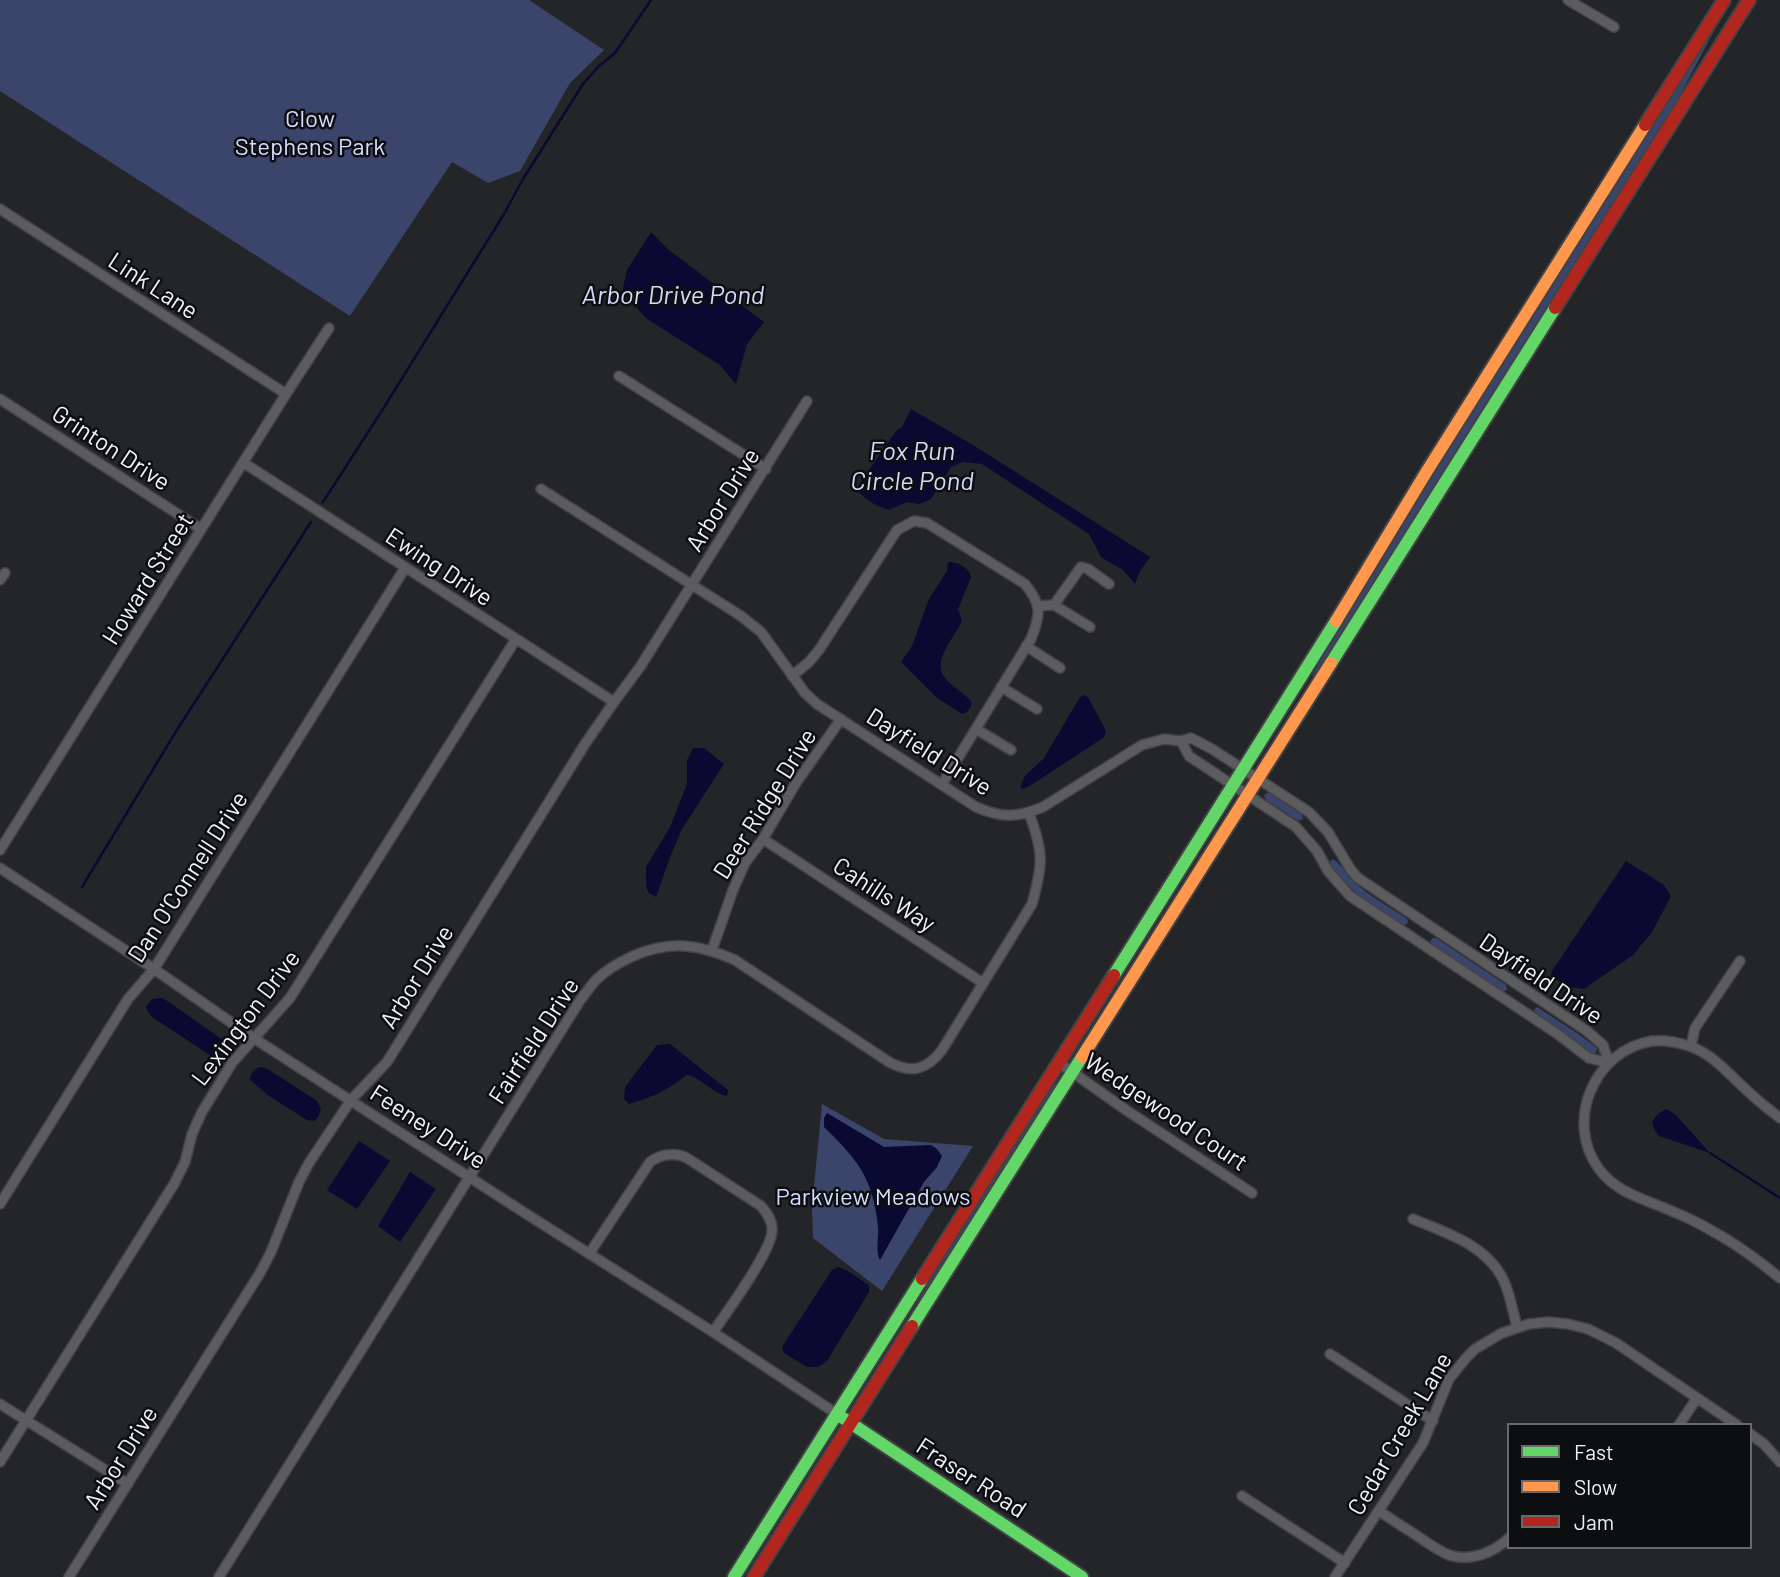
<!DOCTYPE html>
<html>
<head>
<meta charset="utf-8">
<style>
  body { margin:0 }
  #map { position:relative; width:1780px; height:1577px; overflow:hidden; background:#242529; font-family:Barlow,sans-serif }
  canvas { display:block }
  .legend { position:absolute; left:1507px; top:1423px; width:245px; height:126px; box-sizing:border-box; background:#0d0e10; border:2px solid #68696c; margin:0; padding:9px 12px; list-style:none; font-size:21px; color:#f0f2f6 }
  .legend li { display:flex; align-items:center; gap:14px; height:35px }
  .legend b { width:35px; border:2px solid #68696c }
</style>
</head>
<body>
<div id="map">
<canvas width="1780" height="1577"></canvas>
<ul class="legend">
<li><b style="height:9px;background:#63d668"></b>Fast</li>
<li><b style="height:9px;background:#ff974d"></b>Slow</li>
<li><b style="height:9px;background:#b3261e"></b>Jam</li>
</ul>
</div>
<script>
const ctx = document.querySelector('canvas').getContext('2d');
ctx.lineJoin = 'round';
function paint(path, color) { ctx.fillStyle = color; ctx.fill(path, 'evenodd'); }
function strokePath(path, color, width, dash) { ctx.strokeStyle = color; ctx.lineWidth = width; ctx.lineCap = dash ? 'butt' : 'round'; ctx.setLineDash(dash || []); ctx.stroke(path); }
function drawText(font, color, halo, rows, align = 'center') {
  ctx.font = font + ' Barlow,sans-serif'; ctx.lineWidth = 5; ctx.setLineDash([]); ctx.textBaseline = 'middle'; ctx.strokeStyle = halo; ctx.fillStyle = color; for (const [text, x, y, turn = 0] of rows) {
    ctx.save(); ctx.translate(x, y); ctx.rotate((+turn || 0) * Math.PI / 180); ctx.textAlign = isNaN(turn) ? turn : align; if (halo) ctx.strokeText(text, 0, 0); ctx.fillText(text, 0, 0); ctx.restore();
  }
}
paint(new Path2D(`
  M 0,0 L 529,0 L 604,50 L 570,83 L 520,171 L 488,183 L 452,162 L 350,316 L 0,91 Z
  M 1713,28 L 1715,29 L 1669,116 L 1314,677 L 1312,676 L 1341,623 L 1416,501 Z
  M 1269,792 L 1302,814 L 1303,819 L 1298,821 L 1266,800 L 1264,795 Z
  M 1332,859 C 1341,863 1347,875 1355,883 C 1370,896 1389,907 1406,918 L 1408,921 L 1407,924 L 1403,925 L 1357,894 L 1342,880 L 1329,864 Z
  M 1433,938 L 1436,938 L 1506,985 L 1507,990 L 1502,992 L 1434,946 L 1430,941 Z
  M 1537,1007 L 1577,1033 L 1597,1048 L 1596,1053 L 1591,1054 L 1573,1039 L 1536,1014 L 1534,1010 Z
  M 1052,1082 L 1056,1085 L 920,1303 L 918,1301 L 942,1258 Z
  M 822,1104 L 884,1139 L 973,1146 L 882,1291 L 813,1238 L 812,1207 Z`), '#3b446b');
paint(new Path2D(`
  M 651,232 L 669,250 L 764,322 L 747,344 L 736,384 L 720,365 L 647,319 L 622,292 L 627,270 Z
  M 911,409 L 973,445 L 1150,557 L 1140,571 L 1135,584 L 1123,570 L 1101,557 L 1089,534 L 982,464 L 963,462 L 951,467 L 931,499 L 919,504 L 907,502 L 889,510 C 876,506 865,500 856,489 L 896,431 L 902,427 Z
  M 948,562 C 957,562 969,567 971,577 L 958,609 L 962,621 C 955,637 931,661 945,678 C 952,687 963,692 971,701 C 973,707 967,713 962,714 L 936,697 L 901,662 L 912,646 L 929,599 L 947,571 Z
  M 1084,695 L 1088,697 L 1105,729 L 1106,733 L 1103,738 L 1028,787 L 1023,789 L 1020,787 L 1025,776 L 1044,758 L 1080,697 Z
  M 693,748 L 704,748 L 724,764 L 682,829 L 670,857 L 656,897 L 649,893 L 646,887 L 646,867 L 670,827 L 687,784 L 687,760 Z
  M 1626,861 L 1664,885 L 1671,896 L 1652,932 L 1633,955 L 1584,989 L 1569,987 L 1551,976 L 1552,971 Z
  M 158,998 L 163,998 L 223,1040 L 227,1045 L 219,1057 L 217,1058 L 210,1055 L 152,1017 L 148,1012 L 146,1007 L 152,999 Z
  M 670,1044 L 728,1090 L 727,1096 C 711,1093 702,1077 686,1075 C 668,1091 652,1097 629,1104 L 624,1099 L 625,1087 L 657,1045 Z
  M 260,1067 L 266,1068 L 317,1101 L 321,1109 L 318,1117 L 314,1121 L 307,1120 L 269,1096 L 250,1080 C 250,1074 254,1069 260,1067 Z
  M 1666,1109 L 1675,1114 L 1710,1153 L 1659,1136 L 1655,1131 L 1652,1122 L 1658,1114 Z
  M 827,1113 L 884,1147 L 931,1145 L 937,1149 L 942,1156 L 937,1167 L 924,1182 L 880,1260 C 875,1250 879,1239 878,1227 C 873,1178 858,1160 824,1127 L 824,1118 Z
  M 359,1141 L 390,1161 L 357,1209 L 327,1190 Z
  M 410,1172 L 436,1189 L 400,1242 L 378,1226 Z
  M 838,1267 L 848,1271 L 867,1284 L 869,1286 L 869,1292 L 827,1361 L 818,1367 L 807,1367 L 784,1353 L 782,1347 L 832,1270 Z`), '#090931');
strokePath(new Path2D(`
  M 323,502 L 383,409 L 504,214 L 523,179 L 583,84 L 599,66 L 615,53 L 651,0
  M 82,887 L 175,733 L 311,522
  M 1710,1153 L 1780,1198`), '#090931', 2.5);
const street = new Path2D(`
  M 1568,0 L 1614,27
  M 0,209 L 286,394
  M 619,376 L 766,469
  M 0,399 L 201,529
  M 244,463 L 614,702
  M 541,489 L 741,616 L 761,632 L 805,693 L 817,704 L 976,807 C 1001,818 1017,818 1043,807 L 1142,745 L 1164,739 L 1181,741 L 1191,738 L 1212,749 L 1309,812 L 1328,832 L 1351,870 L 1358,878 L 1587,1031 L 1603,1045 L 1609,1063
  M 0,580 L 5,573
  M 1054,605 L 1090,627
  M 1037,606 L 1054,605 L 1081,567 L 1088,569 L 1109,584
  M 1026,646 L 1060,668
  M 792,676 L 809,662 L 819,650 L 897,530 L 914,521 L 927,523 L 1025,584 C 1042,605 1041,614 1031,639 L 942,784
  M 1001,687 L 1037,709
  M 976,729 L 1011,750
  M 1181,741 L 1189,756 L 1296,827 L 1317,851 L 1328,871 L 1350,896 L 1556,1033 L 1589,1058 L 1609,1063
  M 763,839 L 983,983
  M 0,850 L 286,394 L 329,328
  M 0,868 L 154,969 L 255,1039 L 528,1215 L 713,1332 L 837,1414
  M 712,950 L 733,890 L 745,863 L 763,839 L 796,783 L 841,719
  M 1691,1046 L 1695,1028 L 1740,961
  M 1058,1062 L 1126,1110 L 1252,1193
  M 1780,1118 C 1770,1110 1760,1103 1751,1094 C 1731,1077 1714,1054 1689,1046 C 1677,1042 1664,1040 1652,1041 C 1594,1050 1564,1122 1599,1169 C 1618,1195 1649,1200 1676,1213 C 1689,1218 1702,1225 1714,1232 C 1738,1245 1759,1261 1780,1278
  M 0,1204 L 128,999 L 154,969 L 405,568
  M 1413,1219 C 1446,1233 1485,1244 1503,1279 C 1510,1294 1513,1312 1517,1327
  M 589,1254 L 650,1162 C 661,1154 675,1152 687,1158 L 761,1206 C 767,1213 773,1221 772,1231 C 771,1252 727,1312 713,1332
  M 1330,1354 L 1433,1421
  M 0,1404 L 128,1484
  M 1679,1425 L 1697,1398
  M 1750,1434 L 1764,1444 L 1780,1462
  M 0,1462 L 174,1184 L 185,1162 L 192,1134 L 202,1112 L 232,1063 L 290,998 L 516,639
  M 1242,1496 L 1345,1563
  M 1379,1511 C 1391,1519 1403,1527 1416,1535 C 1426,1542 1437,1550 1449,1555 C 1470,1562 1493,1553 1509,1538
  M 69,1577 L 260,1273 L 271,1252 L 299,1182 L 309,1163 L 351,1100 L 387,1062 L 585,744 L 614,702 L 640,667 L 807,401
  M 219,1577 L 579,1002 C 584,995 590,987 596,980 C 606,970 620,962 633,956 C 670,940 699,944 735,960 L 889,1062 C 911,1074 927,1070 942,1050 L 1032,904 C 1043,864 1044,853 1029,813
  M 1335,1577 L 1423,1443 L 1449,1379 L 1466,1358 L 1475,1349 L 1502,1333 L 1529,1324 L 1548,1322 L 1568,1324 L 1588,1329 L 1616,1343 L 1737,1425`);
const fast = new Path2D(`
  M 1331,663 L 1555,308
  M 1114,975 L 1336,621
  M 912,1326 L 1082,1057
  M 837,1414 L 1082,1577
  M 734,1577 L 922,1279`);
const slow = new Path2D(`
  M 1336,621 L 1427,471 L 1645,125
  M 1082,1057 L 1331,663`);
const jam = new Path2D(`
  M 1645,125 L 1724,0
  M 1555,308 L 1749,0
  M 922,1279 L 1114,975
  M 754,1577 L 912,1326`);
strokePath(street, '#414345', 12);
strokePath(fast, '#414345', 16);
strokePath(slow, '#414345', 16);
strokePath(jam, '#414345', 16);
strokePath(street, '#5c5c5f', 9);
strokePath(fast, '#63d668', 12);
strokePath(slow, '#ff974d', 12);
strokePath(jam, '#b3261e', 12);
drawText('24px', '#d4ddfe', '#0d0e10', [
  ["Clow",310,119],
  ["Stephens Park",310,147],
  ["Parkview Meadows",873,1197]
]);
drawText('24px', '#f0f2f6', '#0d0e10', [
  ["Link Lane",153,286,33],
  ["Grinton Drive",111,448,33],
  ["Arbor Drive",723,500,-58],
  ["Ewing Drive",439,567,33],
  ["Howard Street",148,579,-58],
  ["Dayfield Drive",929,752,32],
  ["Deer Ridge Drive",765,804,-58],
  ["Dan O'Connell Drive",188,877,-57],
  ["Cahills Way",884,895,33],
  ["Arbor Drive",417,977,-58],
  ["Dayfield Drive",1541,979,34],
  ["Lexington Drive",246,1018,-53],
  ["Fairfield Drive",534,1041,-57],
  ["Wedgewood Court",1166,1112,34],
  ["Feeney Drive",428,1127,33],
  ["Cedar Creek Lane",1400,1434,-60],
  ["Arbor Drive",121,1458,-58],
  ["Fraser Road",971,1478,33]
]);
drawText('italic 26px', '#d0dafa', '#0d0e10', [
  ["Arbor Drive Pond",673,295],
  ["Fox Run",912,451],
  ["Circle Pond",912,481]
]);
</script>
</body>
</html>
